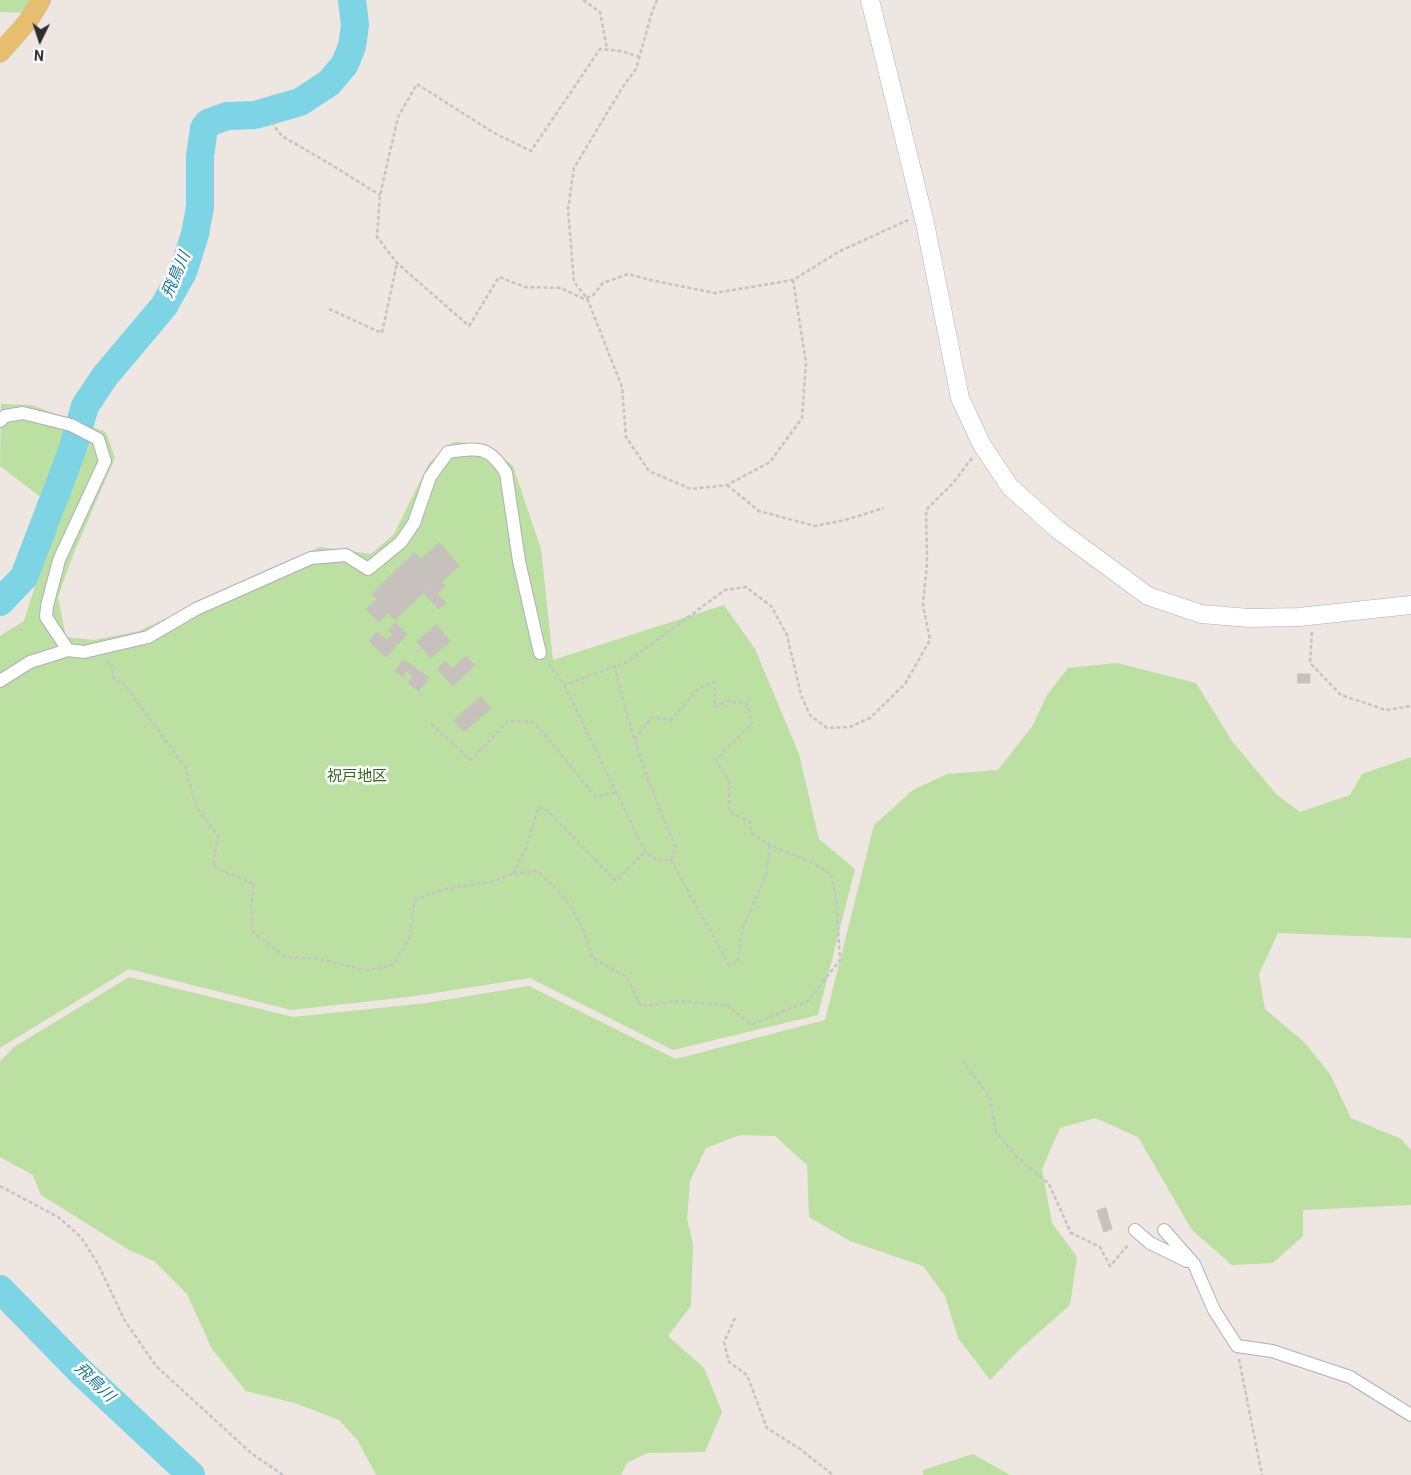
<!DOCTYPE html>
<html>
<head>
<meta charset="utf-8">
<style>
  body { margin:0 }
  #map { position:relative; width:1411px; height:1475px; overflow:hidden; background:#ede6e1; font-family:Roboto,sans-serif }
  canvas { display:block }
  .north { position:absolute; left:15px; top:15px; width:50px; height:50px; -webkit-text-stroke:4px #fff; paint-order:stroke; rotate:184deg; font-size:14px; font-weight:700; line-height:20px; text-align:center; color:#2d2d2d }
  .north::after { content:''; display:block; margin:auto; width:18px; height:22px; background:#2d2d2d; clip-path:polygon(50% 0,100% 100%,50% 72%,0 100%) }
</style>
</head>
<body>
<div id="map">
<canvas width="1411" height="1475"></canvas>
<div class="north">N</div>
</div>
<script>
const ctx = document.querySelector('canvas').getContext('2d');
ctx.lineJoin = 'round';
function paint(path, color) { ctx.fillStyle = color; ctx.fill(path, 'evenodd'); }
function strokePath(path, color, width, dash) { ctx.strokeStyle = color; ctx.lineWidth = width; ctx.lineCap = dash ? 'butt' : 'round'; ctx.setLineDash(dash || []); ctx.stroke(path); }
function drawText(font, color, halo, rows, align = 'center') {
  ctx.font = font + ' Roboto,"Noto Sans JP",sans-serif'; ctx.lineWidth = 5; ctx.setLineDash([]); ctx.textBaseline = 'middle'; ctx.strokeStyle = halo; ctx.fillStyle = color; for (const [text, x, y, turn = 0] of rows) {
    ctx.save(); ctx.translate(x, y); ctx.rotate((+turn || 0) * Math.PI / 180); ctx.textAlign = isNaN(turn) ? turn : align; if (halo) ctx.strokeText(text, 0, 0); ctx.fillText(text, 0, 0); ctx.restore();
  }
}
paint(new Path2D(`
  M 0,0 L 34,0 L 27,13 L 0,12 Z
  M 1,404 L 31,405 L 106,432 L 115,458 L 73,555 L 58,597 L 66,637 L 94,640 L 139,631 L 320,547 L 371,554 L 394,534 L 429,463 L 453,442 L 486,444 L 513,466 L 541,549 L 553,660 L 724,605 L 755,649 L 799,754 L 819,839 L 855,869 L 818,1015 L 673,1050 L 530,978 L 408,997 L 291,1010 L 129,969 L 0,1048 L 0,636 L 24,621 L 59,511 L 0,466 Z
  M 1117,663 L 1196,683 L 1232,741 L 1277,795 L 1300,812 L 1350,795 L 1362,774 L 1411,757 L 1411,938 L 1278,933 L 1259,974 L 1265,1009 L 1304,1042 L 1330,1074 L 1351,1118 L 1401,1139 L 1411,1150 L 1411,1205 L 1303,1210 L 1303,1236 L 1273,1263 L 1232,1265 L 1192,1230 L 1138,1137 L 1095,1118 L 1060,1128 L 1042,1169 L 1052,1223 L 1077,1257 L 1070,1305 L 1019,1350 L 990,1380 L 958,1338 L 945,1296 L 923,1266 L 850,1241 L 809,1217 L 807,1165 L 775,1136 L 740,1135 L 706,1148 L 690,1181 L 687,1219 L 693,1244 L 691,1306 L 668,1336 L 704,1368 L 722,1412 L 705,1452 L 647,1453 L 627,1463 L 621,1475 L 376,1475 L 358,1441 L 339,1420 L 295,1403 L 246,1391 L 212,1349 L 187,1294 L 154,1261 L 129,1250 L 41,1195 L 33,1175 L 0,1157 L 0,1061 L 14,1047 L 129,977 L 293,1017 L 427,1003 L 529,986 L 676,1059 L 825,1020 L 874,825 L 913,790 L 947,774 L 998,770 L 1033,725 L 1047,695 L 1068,668 Z
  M 973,1454 L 1010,1475 L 923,1475 L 923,1470 Z`), '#bcdfa2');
strokePath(new Path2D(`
  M 0,602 L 24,577 L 72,451 L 85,406 L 105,376 L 164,306 L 183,272 L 195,234 L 200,207 L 200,156 L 204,128 L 208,123 L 227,116 L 255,115 L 300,102 L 329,83 L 345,64 L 352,46 L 355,25 L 352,0
  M 0,1289 L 81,1372 L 191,1475`), '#7dd4e5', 28);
const building = new Path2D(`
  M 440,543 L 459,566 L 441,582 L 421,559 Z
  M 415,553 L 438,578 L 395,620 L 388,613 L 379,622 L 366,609 L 377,599 L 372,594 Z
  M 438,578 L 445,586 L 437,594 L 446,603 L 439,609 L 423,592 Z
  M 395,623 L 407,634 L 386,657 L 369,641 L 377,632 L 387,640 L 393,634 L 389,631 Z
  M 436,625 L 450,641 L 431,658 L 417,642 Z
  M 466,656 L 475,665 L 453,686 L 437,669 L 445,661 L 452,669 Z
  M 404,660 L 429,678 L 419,691 L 408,683 L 413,676 L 407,671 L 403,677 L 395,672 Z
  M 1298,674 L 1310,674 L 1310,683 L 1298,683 Z
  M 481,697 L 491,708 L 464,732 L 454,720 Z
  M 1106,1208 L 1112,1229 L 1104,1232 L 1097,1211 Z`);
paint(building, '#c6c1bc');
strokePath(building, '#c8c2ba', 1);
const street = new Path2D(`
  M 0,421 L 5,416 L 23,413 L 71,425 L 98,439 L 105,461 L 59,560 L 47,606 L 46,617 L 68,650
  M 0,681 L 30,662 L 68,650 L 84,652 L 148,637 L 196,609 L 311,558 L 346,555 L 368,569 L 401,542 L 414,523 L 430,477 L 448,452 C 479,448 488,445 506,473 L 519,561 L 540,653
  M 1135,1230 L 1150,1243 L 1187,1261
  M 1164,1230 L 1194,1264 L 1214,1310 L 1237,1346 L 1272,1351 L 1350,1377 L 1411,1415`);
const secondary = new Path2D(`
  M 870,0 L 925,223 L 960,398 L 982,445 L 1010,487 L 1057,529 L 1148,596 L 1201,614 L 1249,618 L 1299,617 L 1411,605`);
const primary = new Path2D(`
  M 0,53 L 29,20 L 41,0`);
strokePath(street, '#adb0b8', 14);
strokePath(secondary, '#adb0b8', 19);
strokePath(primary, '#c4c4c4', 20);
strokePath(new Path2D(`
  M 583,0 L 600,12 L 607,49
  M 657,0 L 652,12 L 636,69 L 622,88 L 574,168 L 568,209 L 574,282 L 587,298 L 622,387 L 626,437 L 649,471 L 691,489 L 727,485 L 770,462 L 802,418 L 806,363 L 793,280
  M 640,57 L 621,51 L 600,49 L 531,151 L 494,133 L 417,84 L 398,117 L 380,195 L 377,237 L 397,263 L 469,326 L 499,277 L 525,287 L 561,288 L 584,299 L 593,295 L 603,283 L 628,274 L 655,281 L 715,293 L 793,280 L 840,251 L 908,220
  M 271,122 L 282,136 L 330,164 L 380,195
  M 329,309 L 382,333 L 397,263
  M 727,485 L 759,511 L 815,526 L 845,520 L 884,508
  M 1312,632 L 1310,663 L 1341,695 L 1386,710 L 1411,706
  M 106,661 L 112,664 L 114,681 L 123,682 L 185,767 L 197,808 L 218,835 L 213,866 L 254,884 L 251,906 L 252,931 L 285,957 L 319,959 L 366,970 L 393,965 L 409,939 L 415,900 L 445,889 L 491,882 L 513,874 L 537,871 L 566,899 L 582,927 L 593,958 L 627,977 L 641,1006 L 680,1001 L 727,1005 L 751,1025 L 808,1001 L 840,960 L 836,897 L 831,874 L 811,862 L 770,845 L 751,833 L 750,822 L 729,811 L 729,781 L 716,760 L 752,723 L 747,704 L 728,701 L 715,707 L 714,682 L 699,688 L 671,720 L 652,717 L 635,739
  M 548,663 L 564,685 L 627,662 L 725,590 L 746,587 L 771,606 L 787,635 L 801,695 L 810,715 L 827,728 L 850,727 L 870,718 L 905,684 L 930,640 L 923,604 L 927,564 L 926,510 L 953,483 L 972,458
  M 564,685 L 645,851 L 656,860 L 671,860 L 676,848 C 650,790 629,729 615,667
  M 431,724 L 471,760 L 508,721 L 534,722 L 596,797 L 616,792
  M 671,860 L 729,965 L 737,963 L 743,927 L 766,875 L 770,845
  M 513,874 L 526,848 L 538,808 L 547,810 L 616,881 L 645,851
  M 962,1061 L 989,1095 L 996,1132 L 1015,1155 L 1049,1184 L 1071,1233 L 1100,1247 L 1110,1266 L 1129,1244
  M 0,1186 L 58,1217 L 81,1237 L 98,1264 L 125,1321 L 156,1366 L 251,1453 L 283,1475
  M 735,1318 L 724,1342 L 729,1362 L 747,1375 L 767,1428 L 800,1449 L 833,1475
  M 1239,1359 L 1262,1475`), '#c4c4c4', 2.5, [4, 2.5]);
strokePath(street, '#fff', 12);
strokePath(secondary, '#fff', 18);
strokePath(primary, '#e6be6d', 19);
drawText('15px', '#366521', '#fff', [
  ["祝戸地区",357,777]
]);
drawText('italic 16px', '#197694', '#fff', [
  ["飛鳥川",177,275,-67],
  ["飛鳥川",94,1383,44]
]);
</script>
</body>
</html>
